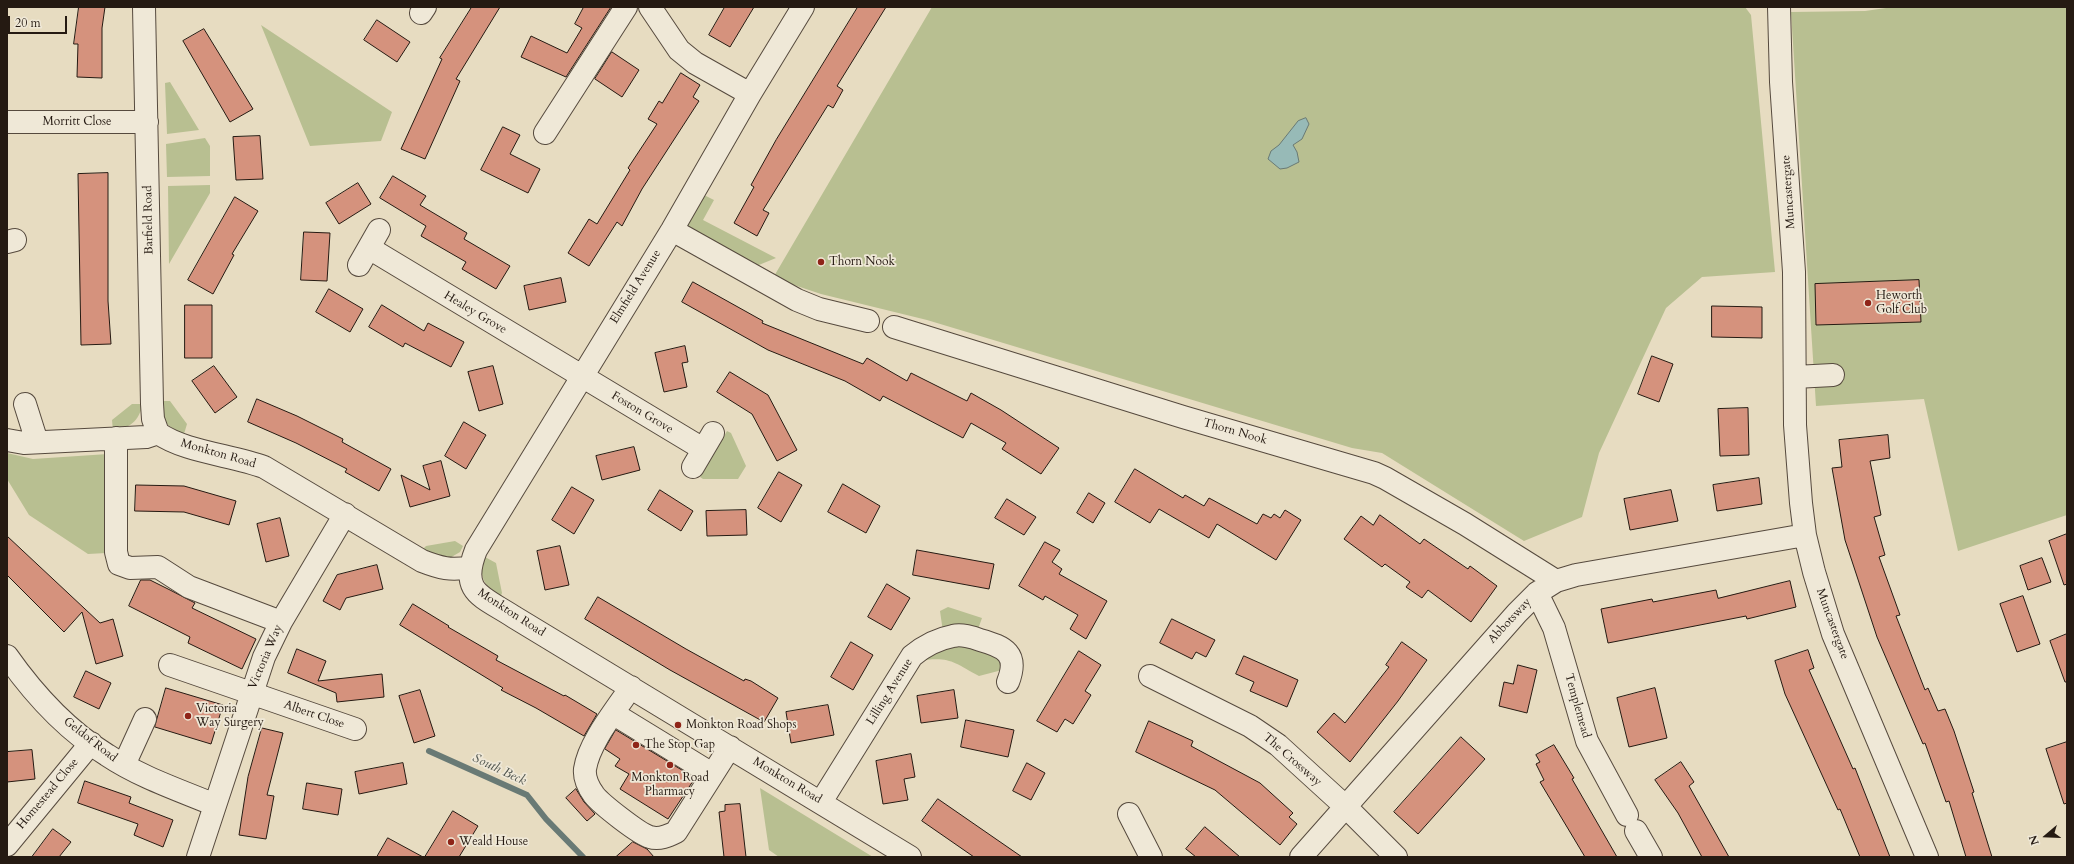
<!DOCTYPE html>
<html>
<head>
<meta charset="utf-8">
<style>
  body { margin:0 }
  #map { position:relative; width:2074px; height:864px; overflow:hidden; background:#e7dcc1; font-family:Cardo,serif }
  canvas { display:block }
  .frame { position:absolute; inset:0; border:8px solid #251a12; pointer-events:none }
  .north { position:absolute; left:2026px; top:816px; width:40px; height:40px; -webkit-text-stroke:3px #efe8d7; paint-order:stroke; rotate:251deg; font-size:11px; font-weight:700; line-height:16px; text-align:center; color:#251a12 }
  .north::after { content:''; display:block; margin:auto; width:14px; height:18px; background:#251a12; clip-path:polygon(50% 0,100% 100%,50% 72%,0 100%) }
  .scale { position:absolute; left:8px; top:16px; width:59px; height:18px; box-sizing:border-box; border:2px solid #251a12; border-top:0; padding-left:5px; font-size:12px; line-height:14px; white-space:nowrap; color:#251a12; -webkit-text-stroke:3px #efe8d7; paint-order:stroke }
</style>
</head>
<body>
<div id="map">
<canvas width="2074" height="864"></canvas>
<div class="frame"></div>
<div class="north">N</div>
<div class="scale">20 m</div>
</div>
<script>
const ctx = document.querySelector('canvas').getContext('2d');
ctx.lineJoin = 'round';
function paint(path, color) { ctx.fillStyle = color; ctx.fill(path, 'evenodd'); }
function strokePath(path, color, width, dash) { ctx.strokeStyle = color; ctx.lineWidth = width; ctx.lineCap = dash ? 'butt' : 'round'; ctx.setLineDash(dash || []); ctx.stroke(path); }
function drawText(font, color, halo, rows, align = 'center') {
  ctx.font = font + ' Cardo,serif'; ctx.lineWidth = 3.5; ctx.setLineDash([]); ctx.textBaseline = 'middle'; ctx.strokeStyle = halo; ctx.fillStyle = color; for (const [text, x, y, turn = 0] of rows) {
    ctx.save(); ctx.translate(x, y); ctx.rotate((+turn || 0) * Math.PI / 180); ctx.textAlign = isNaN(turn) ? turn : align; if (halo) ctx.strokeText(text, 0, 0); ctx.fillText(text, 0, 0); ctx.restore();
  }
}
paint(new Path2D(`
  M 932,7 L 1745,7 L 1751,15 L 1775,272 L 1702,277 L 1666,308 L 1599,453 L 1582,517 L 1524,541 L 1382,453 L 1352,448 L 927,320 L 821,294 L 773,278 Z
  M 1893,7 L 2067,7 L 2067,515 L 1958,551 L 1924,399 L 1816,406 L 1791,12 L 1865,11 Z
  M 261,25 L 392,112 L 381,141 L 310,146 Z
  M 170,82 L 199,130 L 167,134 L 165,83 Z
  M 205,138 L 210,146 L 210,176 L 167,177 L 166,144 Z
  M 210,185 L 210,193 L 169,264 L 168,186 Z
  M 700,193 L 714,200 L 703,220 L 776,258 L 749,269 L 692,237 L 686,223 Z
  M 161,401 L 170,401 L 187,424 L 184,434 C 163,425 164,422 161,401 Z
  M 132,404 L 143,404 C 138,422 131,427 113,431 L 112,420 Z
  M 727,431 L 731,433 L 746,466 L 738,479 L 703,479 L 700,477 Z
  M 7,453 L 33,459 L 108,454 L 106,553 L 88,554 L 29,515 L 7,479 Z
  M 455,541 L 463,546 L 460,552 L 448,559 L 421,551 L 426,546 Z
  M 485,557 L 496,563 L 502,593 L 500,598 C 485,585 477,577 485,557 Z
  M 948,607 L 982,618 L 977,632 L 943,632 L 940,611 Z
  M 950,642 L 982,646 L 1006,666 L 1002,670 L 979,676 C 952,661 949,656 917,661 Z
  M 760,788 L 873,857 L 779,857 L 769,850 Z`), '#b8bf91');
const water = new Path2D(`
  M 1306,118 L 1309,124 L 1302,139 L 1293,145 L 1297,152 L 1299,162 L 1287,168 L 1280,169 L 1268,159 L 1271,151 L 1279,145 L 1298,121 Z`);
paint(water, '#97bab7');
strokePath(water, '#697a75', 1);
strokePath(new Path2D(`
  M 429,751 L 527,795 L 546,819 L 583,857`), '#697a75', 6);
const building = new Path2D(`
  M 79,7 L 105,7 L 102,28 L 102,78 L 77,77 L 78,44 L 74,44 Z
  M 472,7 L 500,7 L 456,79 L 460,81 L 425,159 L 401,149 L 442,59 L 440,58 Z
  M 584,7 L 611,7 L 566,77 L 521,57 L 531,36 L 567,53 L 582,28 L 575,24 Z
  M 725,7 L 754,7 L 730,47 L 709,35 Z
  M 858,7 L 886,7 L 837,86 L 843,90 L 833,108 L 828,105 L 763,210 L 769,213 L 757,236 L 734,223 L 754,187 L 751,185 L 776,140 Z
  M 377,20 L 410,42 L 397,62 L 364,40 Z
  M 204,29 L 253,109 L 230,122 L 183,41 Z
  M 612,52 L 639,70 L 622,97 L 595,79 Z
  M 681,73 L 700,85 L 693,97 L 699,101 L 642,189 L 622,226 L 617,222 L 589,266 L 568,253 L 589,219 L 597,224 L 630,170 L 628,168 L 657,124 L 648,119 L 659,101 L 662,103 Z
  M 503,127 L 520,135 L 510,154 L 540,169 L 528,193 L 481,170 Z
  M 260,136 L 263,179 L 236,180 L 233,137 Z
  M 108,173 L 108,301 L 111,344 L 81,345 L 78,174 Z
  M 393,176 L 426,196 L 420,205 L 467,233 L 464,239 L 510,266 L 496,289 L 462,269 L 466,262 L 421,236 L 426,226 L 380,198 Z
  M 358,183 L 371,204 L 339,224 L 326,203 Z
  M 235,197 L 258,211 L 232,254 L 234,255 L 213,294 L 188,280 Z
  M 304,232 L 330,233 L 327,281 L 301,280 Z
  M 561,278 L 566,302 L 529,310 L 524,286 Z
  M 1919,280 L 1921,322 L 1816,325 L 1815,284 Z
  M 693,282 L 763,321 L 762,323 L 863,364 L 867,358 L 907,381 L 911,373 L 967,401 L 971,393 L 1001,410 L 1059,448 L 1041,474 L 1002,449 L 1006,443 L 971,423 L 963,438 L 883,396 L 880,401 L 845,381 L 768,350 L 682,302 Z
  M 329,289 L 363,309 L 350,332 L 316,312 Z
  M 185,305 L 212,305 L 212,358 L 185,358 Z
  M 382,305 L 424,331 L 428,323 L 464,342 L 451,367 L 405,343 L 403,347 L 369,327 Z
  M 1712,306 L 1762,307 L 1762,338 L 1712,337 Z
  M 685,346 L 688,362 L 682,363 L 687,387 L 664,392 L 655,353 Z
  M 1652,356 L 1673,364 L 1659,402 L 1638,394 Z
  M 214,366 L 237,397 L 215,413 L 192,381 Z
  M 493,366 L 503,404 L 479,411 L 468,372 Z
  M 730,372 L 768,395 L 797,450 L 777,461 L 752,414 L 717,392 Z
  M 257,399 L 297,416 L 343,439 L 342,442 L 391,469 L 379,491 L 345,472 L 347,469 L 296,443 L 248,422 Z
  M 1748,408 L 1749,455 L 1720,456 L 1718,409 Z
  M 464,422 L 486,435 L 466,469 L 445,456 Z
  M 1888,435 L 1890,458 L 1870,461 L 1881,515 L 1874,517 L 1885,555 L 1879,557 L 1900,615 L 1896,616 L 1925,690 L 1928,688 L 1938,711 L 1945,709 L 1954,731 L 1974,792 L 1972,793 L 1992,857 L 1966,857 L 1949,801 L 1946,802 L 1925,743 L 1923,744 L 1877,637 L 1845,540 L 1832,468 L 1842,467 L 1839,440 Z
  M 634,447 L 640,470 L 602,480 L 596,456 Z
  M 441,461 L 450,496 L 410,507 L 401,475 L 430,490 L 423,466 Z
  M 1135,469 L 1183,498 L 1185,495 L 1204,506 L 1209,498 L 1257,524 L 1263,514 L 1271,518 L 1274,514 L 1280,518 L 1285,510 L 1301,520 L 1276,560 L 1217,524 L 1209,538 L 1159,509 L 1150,523 L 1115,502 Z
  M 779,472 L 802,485 L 781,522 L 758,508 Z
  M 1759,478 L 1762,504 L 1717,511 L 1713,485 Z
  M 843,484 L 880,506 L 866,533 L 828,512 Z
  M 136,485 L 184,486 L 236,501 L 229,525 L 184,512 L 135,511 Z
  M 572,487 L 594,500 L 574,534 L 552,520 Z
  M 660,490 L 693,511 L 681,531 L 648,510 Z
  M 1671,490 L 1678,521 L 1630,530 L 1624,499 Z
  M 1089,493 L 1105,503 L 1093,523 L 1077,513 Z
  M 1007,499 L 1036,517 L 1024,535 L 995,518 Z
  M 746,510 L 747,535 L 707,536 L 706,511 Z
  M 1380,515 L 1420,544 L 1424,539 L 1468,569 L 1470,566 L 1497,586 L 1471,622 L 1428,590 L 1422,598 L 1406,587 L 1410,582 L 1385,564 L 1382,567 L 1344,539 L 1361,516 L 1373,525 Z
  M 280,518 L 289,556 L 266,562 L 257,524 Z
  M 2067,534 L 2067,584 L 2064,585 L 2049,541 Z
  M 7,536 L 100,623 L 113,619 L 123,656 L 96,664 L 82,612 L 64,632 L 7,575 Z
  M 1045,542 L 1060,550 L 1052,562 L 1062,569 L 1059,574 L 1107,601 L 1086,639 L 1070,629 L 1078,615 L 1045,596 L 1043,600 L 1019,586 Z
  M 560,546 L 569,585 L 545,590 L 537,551 Z
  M 917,550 L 994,564 L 989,589 L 913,575 Z
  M 2042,558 L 2051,582 L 2028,590 L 2020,566 Z
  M 377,565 L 383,589 L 346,598 L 340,610 L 323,601 L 337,575 Z
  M 141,580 L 150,580 L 170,590 L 195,603 L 192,608 L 256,639 L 242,669 L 188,643 L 190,637 L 129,606 Z
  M 1790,581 L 1796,607 L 1747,619 L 1746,616 L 1608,643 L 1601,609 L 1652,599 L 1653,602 L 1716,590 L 1718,598 Z
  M 887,584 L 910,598 L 891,630 L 868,617 Z
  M 2023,596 L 2040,644 L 2017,652 L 2000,604 Z
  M 598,597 L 686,649 L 744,681 L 745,679 L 751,681 L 778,698 L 764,722 L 670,670 L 585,619 Z
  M 413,604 L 449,626 L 448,627 L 498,656 L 496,660 L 564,696 L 565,695 L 597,714 L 584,736 L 536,708 L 501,690 L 503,688 L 400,625 Z
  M 1172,619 L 1215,640 L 1206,657 L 1196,652 L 1192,659 L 1160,643 Z
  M 2067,634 L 2067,682 L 2065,682 L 2050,641 Z
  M 851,642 L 873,655 L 853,690 L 831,677 Z
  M 1402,642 L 1427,660 L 1398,701 L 1350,762 L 1317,732 L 1334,713 L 1345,723 L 1389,667 L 1386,665 Z
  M 297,649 L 326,661 L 318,681 L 382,674 L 384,697 L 337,702 L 336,693 L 288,673 Z
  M 1808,650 L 1814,668 L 1809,670 L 1853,769 L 1855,768 L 1890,857 L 1860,857 L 1840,809 L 1838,810 L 1785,694 L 1775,661 Z
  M 1079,651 L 1101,665 L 1085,691 L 1091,695 L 1073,724 L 1065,719 L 1057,732 L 1037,721 Z
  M 1244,656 L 1298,680 L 1287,707 L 1250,691 L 1254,682 L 1236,674 Z
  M 1518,665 L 1537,670 L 1527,713 L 1499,706 L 1504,682 L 1513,684 Z
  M 86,671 L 111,683 L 99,709 L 74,697 Z
  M 166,688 L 223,705 L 211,744 L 155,727 Z
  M 1655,688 L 1667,738 L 1629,747 L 1617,698 Z
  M 420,690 L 435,736 L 414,743 L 399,696 Z
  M 954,690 L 958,718 L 921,723 L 917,696 Z
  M 828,705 L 834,735 L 791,743 L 786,712 Z
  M 966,720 L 1014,730 L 1008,757 L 961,747 Z
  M 1149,721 L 1193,741 L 1191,746 L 1260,783 L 1293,813 L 1289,817 L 1297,824 L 1280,845 L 1215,790 L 1136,752 Z
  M 262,728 L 283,733 L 267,795 L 274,796 L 266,839 L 239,835 L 248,777 Z
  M 616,730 L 695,778 L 668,819 L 620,789 L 629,774 L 615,766 L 620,759 L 605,749 Z
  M 1461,737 L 1485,759 L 1418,834 L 1394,812 Z
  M 2067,742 L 2067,803 L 2064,804 L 2046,749 Z
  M 1554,745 L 1574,778 L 1572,779 L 1617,857 L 1585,857 L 1540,782 L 1544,780 L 1536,764 L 1540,762 L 1536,755 Z
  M 32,750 L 35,779 L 7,782 L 7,752 Z
  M 911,754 L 915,777 L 904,779 L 908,800 L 883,804 L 876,761 Z
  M 1681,762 L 1694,782 L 1689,786 L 1729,857 L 1702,857 L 1678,813 L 1655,780 Z
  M 403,763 L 407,784 L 359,794 L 355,772 Z
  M 1027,763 L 1045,773 L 1031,800 L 1013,791 Z
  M 85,781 L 131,797 L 129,803 L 173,820 L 163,847 L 134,835 L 138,824 L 78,803 Z
  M 307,783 L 342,789 L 338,815 L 303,809 Z
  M 576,789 L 584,802 L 595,814 L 587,821 L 566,798 Z
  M 938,799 L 1022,857 L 974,857 L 922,821 Z
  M 740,804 L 746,857 L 724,857 L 719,812 L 725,811 L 725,805 Z
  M 453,811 L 478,826 L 459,857 L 425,857 Z
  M 1205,827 L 1240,857 L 1196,857 L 1186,849 Z
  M 53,829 L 71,842 L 59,857 L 32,857 Z
  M 388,838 L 423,857 L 377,857 Z
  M 633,842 L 647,849 L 654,857 L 616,857 Z`);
paint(building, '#d5927d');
strokePath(building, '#251a12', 1);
const minor = new Path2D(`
  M 144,7 L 152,404 L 153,419 L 158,433
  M 650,7 L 679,50 L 695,63 L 750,94
  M 803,7 L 750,94 L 672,230 L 476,550 C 459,593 482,596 514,617 L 910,857
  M 1779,7 L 1781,82 L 1794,272 L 1795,425 L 1801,503 L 1805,535 L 1814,572 L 1833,634 L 1927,857
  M 421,13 L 425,7
  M 7,122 L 147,122
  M 545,133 L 626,7
  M 672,230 L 797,300 L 819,309 L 868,321
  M 7,242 L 15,240
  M 369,248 L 703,449
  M 359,265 L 379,230
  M 894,327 L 1183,417 L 1374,473 L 1385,478 L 1465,524 L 1556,581
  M 1795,377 L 1833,375
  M 25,404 L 37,442
  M 158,433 C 185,452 232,455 264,467 L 422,561 C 440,568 451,571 470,567
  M 116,438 L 116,552 L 119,564 L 130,568 L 158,567 L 189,587 L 281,622
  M 7,440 L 24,443 L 146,437 L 158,433
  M 693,467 L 713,433
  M 1537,593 L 1554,628 L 1587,741 L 1627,815
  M 7,656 C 33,693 68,731 107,755 C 140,777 179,790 215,805
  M 170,665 L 355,729
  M 1150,676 L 1250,726 L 1278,745 L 1346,807 L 1396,857
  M 631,687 C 616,710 589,742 585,769 C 584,778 589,788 594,795 C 601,804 639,834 650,837 C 659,840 668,836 676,832 L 730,747
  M 614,714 L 712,774
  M 124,765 L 145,719
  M 821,802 L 912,656 C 924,646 937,639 953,636 C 961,634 973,637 980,640 C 1005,647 1019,654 1008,682
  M 1129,814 L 1151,857
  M 1636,831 L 1651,857
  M 7,845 L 91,743
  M 198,857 L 264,657 L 281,622 L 345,514
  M 1301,857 L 1517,613 L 1537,593 L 1556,581 L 1576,575 L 1805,535`);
strokePath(minor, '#564a3e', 24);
strokePath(minor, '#efe8d7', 22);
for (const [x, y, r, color] of [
  [821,262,4,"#8f2418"],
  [1868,303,4,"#8f2418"],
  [188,716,4,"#8f2418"],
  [678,725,4,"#8f2418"],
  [636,745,4,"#8f2418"],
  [670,765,4,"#8f2418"],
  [451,842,4,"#8f2418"]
]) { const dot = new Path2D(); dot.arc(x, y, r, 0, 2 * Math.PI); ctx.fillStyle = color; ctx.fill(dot); strokePath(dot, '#efe8d7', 1.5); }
drawText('12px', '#251a12', '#efe8d7', [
  ["Morritt Close",77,122],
  ["Muncastergate",1789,192,-94],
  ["Barfield Road",149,220,-91],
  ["Elmfield Avenue",636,287,-58],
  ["Healey Grove",475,313,31],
  ["Foston Grove",642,413,31],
  ["Thorn Nook",1235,432,16],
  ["Monkton Road",218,454,16],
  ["Monkton Road",511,613,33],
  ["Abbotsway",1510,621,-47],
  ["Muncastergate",1832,624,70],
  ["Victoria Way",266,657,-67],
  ["Lilling Avenue",890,692,-58],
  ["Templemead",1577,706,74],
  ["Albert Close",314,715,19],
  ["Geldof Road",90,740,38],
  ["The Crossway",1292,760,41],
  ["Monkton Road",787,781,31],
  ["Homestead Close",48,794,-50]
]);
drawText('12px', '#251a12', '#efe8d7', [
  ["Thorn Nook",829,262],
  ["Heworth",1876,296],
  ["Golf Club",1876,310],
  ["Victoria",196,709],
  ["Way Surgery",196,723],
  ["Monkton Road Shops",686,725],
  ["The Stop Gap",644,745],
  ["Monkton Road",670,778,"center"],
  ["Pharmacy",670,792,"center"],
  ["Weald House",459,842]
], 'left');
drawText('italic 13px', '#4d524c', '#efe8d7', [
  ["South Beck",499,770,25]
]);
</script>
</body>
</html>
